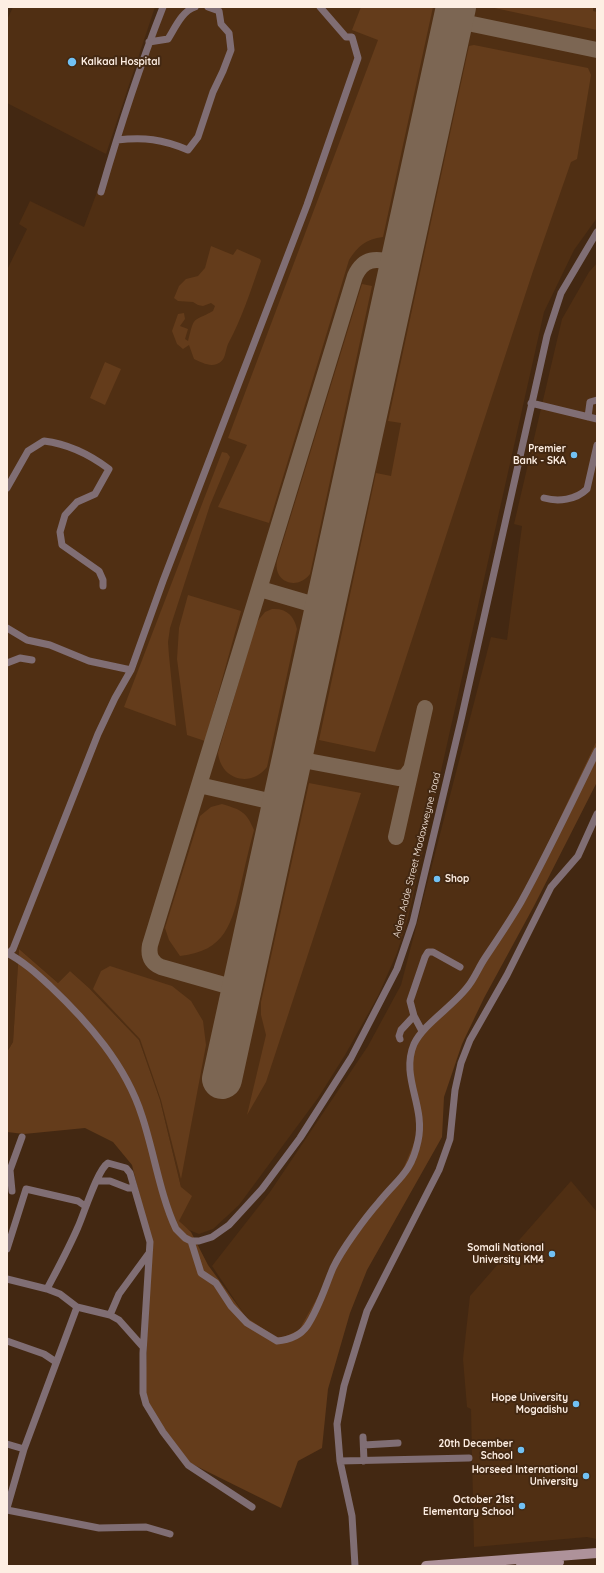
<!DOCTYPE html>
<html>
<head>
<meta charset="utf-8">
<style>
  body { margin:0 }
  #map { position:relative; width:604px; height:1573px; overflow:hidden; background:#432812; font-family:Quicksand,sans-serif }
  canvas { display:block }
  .frame { position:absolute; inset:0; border:8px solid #fdeee3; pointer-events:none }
</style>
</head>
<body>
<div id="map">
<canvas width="604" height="1573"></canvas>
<div class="frame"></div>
</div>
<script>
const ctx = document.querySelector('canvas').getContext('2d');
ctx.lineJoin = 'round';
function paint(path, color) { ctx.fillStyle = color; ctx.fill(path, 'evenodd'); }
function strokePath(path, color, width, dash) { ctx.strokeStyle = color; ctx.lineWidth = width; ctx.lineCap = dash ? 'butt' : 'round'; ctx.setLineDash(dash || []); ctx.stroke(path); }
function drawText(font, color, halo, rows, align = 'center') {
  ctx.font = font + ' Quicksand,sans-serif'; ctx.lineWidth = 4; ctx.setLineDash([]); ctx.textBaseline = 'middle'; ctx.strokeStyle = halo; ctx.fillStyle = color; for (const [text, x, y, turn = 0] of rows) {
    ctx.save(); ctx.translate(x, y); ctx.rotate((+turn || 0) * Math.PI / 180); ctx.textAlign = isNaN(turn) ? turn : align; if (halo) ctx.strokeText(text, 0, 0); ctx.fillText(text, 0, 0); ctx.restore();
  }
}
paint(new Path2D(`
  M 13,7 L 155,7 L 106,154 L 7,103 L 7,20 Z
  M 166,7 L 597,7 L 597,218 L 574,250 L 544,312 L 408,918 L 397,953 L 378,996 L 345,1055 L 318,1098 L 239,1205 L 213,1229 L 199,1234 L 184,1228 L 179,1221 L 181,1187 L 160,1100 L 139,1040 L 89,988 L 70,971 L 58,983 L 19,949 L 13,1042 L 7,1052 L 7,270 L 27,229 L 19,224 L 30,201 L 84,227 Z
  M 597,263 L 597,740 L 527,887 L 398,1181 L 320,1293 L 299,1330 L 279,1339 L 246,1317 L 212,1266 L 270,1192 L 368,1046 L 401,985 L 491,637 L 507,640 L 522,526 L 514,524 L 562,319 L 589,272 Z
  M 571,1181 L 597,1212 L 597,1539 L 587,1537 L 474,1547 L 471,1409 L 467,1407 L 463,1359 L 470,1296 Z`), '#502f13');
paint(new Path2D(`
  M 361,7 L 433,7 L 383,237 C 366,239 358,246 349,260 L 269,523 L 218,507 L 247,445 L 228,438 L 378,40 L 352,30 Z
  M 490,7 L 593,7 L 593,11 L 597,12 L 597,30 Z
  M 474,45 L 588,68 L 591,75 L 577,159 L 571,162 L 533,271 L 375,752 L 319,740 L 376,473 L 391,476 L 401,423 L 388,421 L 469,46 Z
  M 211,246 L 233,255 L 237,249 L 260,259 L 261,261 C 251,290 242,318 228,344 C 225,351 226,361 217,364 C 209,367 201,362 194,359 L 189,345 L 183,349 L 177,344 L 172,331 L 178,314 L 184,313 L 185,319 L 180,326 L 188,329 L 185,339 L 188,341 C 195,315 191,323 213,311 L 215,306 L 211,303 L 203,306 L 198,305 L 193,302 L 178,301 L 174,298 L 179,286 L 186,279 L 198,276 L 205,268 Z
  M 362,284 L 372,286 L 310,574 C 297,591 273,582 277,561 Z
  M 105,362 L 121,369 L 105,405 L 90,398 Z
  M 222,452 L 227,453 L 230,457 L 210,505 L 170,628 L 168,642 L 169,656 L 176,726 L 124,707 Z
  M 188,595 L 241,611 L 205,741 L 187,735 L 177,659 L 179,628 Z
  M 272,609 C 286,608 294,615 297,629 L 267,767 C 251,788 221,780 218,753 L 256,623 L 265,612 Z
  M 597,740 L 597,782 L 534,906 L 484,998 L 462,1044 L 444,1097 L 442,1137 L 367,1270 L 350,1313 L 328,1389 L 322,1448 L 298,1461 L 281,1508 L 186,1461 L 145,1400 L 150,1238 L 132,1165 L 113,1142 L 85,1128 L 24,1134 L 7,1132 L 7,1052 L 13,1042 L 19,949 L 58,983 L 70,971 L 89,988 L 139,1040 L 160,1100 L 181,1187 L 192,1196 L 179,1221 L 191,1232 L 208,1265 L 246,1317 L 279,1339 L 299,1330 L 350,1239 L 398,1181 L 419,1131 L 408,1068 L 421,1032 L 462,993 L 527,887 Z
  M 309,783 L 361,793 L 266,1082 L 247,1115 L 266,1035 L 261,1015 L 261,1002 Z
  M 222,804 C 241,810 246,811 254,830 C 249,848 245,866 241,884 C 232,923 226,951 180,956 L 169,940 L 165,928 L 200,816 L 211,807 Z
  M 110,966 L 172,986 L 191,1001 L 203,1021 L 206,1045 L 181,1179 L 161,1100 L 140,1039 L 93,989 L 101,971 Z`), '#643c1b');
strokePath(new Path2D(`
  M 453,20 L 597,50
  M 267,591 L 325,608
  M 292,758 L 398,778 L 405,777 L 411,769
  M 199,785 L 282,804
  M 396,837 L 425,708
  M 242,990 L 161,967 C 152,963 148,956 150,945 L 355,276 C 365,254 380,260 400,263`), '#7c6653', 16);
strokePath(new Path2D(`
  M 222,1079 L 456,7`), '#7c6653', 40);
strokePath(new Path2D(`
  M 149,42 L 168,39 C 175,28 182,11 195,7
  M 117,140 C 144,137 162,139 188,150 L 198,137 L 213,92 L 223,71 L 231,50 L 229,33 L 221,24 L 219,11 L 208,7
  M 101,192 C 119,130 139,68 163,7
  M 531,403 L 597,419
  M 588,417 L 590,402 L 597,400
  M 7,488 L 28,451 L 44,441 C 69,444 89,454 109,469 L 95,494 L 77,502 L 65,515 L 60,532 L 62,545 L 99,571 L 103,580 L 103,586
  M 544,498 C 558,502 576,500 587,489 L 597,445
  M 7,628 L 27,640 L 50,645 L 89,661 L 131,670
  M 7,663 L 20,658 L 32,660
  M 7,953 C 23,961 37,974 50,986 C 88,1022 126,1065 142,1116 C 154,1152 160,1195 176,1229 L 185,1238 L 191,1241 L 199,1241 L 212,1237 L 229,1225 L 262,1189 L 300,1138 L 351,1058 L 397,969 L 413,922 L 461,720 L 547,336 L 561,293 L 597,232
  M 8,954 L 13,949 L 98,734 L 115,698 L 131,670 L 163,581 L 307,205 L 358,58 L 352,37 L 346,37 L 320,7
  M 422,1031 L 414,1016 L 410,1001 L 425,957 L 428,952 L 433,952 L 460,967
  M 400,1039 L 399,1036 L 401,1030 L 414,1016
  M 97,1181 L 110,1181 L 128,1188 L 133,1188
  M 12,1191 L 10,1170 L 22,1137
  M 191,1241 L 201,1273 L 216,1283 L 231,1306 L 247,1323 L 277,1341 C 289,1340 300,1336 307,1326 C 319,1308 325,1287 333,1268 C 342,1249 365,1218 379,1202 C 398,1178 411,1174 418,1141 C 426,1106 400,1077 414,1044 C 424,1023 454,1006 469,985 C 475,977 479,967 485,958 C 497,940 510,921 521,902 C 548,853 572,802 597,751
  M 7,1249 L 26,1189 L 78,1201 L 85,1206
  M 7,1279 L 47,1289 L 60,1294 L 77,1307 L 110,1315 L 119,1320 L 143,1347
  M 47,1289 C 58,1268 69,1248 78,1227 C 84,1214 97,1170 108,1163 L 126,1168 L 130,1173 L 150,1242 L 143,1353 L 143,1393 L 146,1404 L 163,1432 L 188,1465 L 252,1507
  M 110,1315 L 119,1294 L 149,1253
  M 7,1341 L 44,1354 L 56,1362
  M 363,1437 L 364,1461
  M 7,1444 L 24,1449
  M 364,1445 L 398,1443
  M 340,1461 L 469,1458
  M 7,1508 L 24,1449 L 77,1307
  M 7,1510 L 99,1528 L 146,1527 L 170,1534
  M 355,1566 L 352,1516 L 340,1461 L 337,1424 L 344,1386 L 367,1311 L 439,1170 L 450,1139 L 455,1090 L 461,1063 L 470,1040 L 507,975 L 551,887 L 578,856 L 597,814`), '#806e74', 7);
strokePath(new Path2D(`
  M 426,1566 L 597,1553
  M 521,1566 L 559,1562`), '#ae929a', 10);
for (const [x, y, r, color] of [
  [72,62,5,"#71c1f4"],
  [574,455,4,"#71c1f4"],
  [437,879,4,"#71c1f4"],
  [552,1254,4,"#71c1f4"],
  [576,1404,4,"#71c1f4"],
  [521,1450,4,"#71c1f4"],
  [586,1476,4,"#71c1f4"],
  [522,1506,4,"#71c1f4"]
]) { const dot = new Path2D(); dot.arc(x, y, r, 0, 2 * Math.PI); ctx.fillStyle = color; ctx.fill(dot); strokePath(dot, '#432812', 1.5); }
drawText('bold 10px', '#fdeee3', '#432812', [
  ["Kalkaal Hospital",81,62,"left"],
  ["Premier",566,449],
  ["Bank - SKA",566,461],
  ["Shop",445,879,"left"],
  ["Somali National",544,1248],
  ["University KM4",544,1260],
  ["Hope University",568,1398],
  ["Mogadishu",568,1410],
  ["20th December",513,1444],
  ["School",513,1456],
  ["Horseed International",578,1470],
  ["University",578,1482],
  ["October 21st",514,1500],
  ["Elementary School",514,1512]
], 'right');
drawText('10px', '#fdeee3', '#432812', [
  ["Aden Adde Street Madaxweyne 1aad",417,855,-76]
]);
</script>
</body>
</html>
